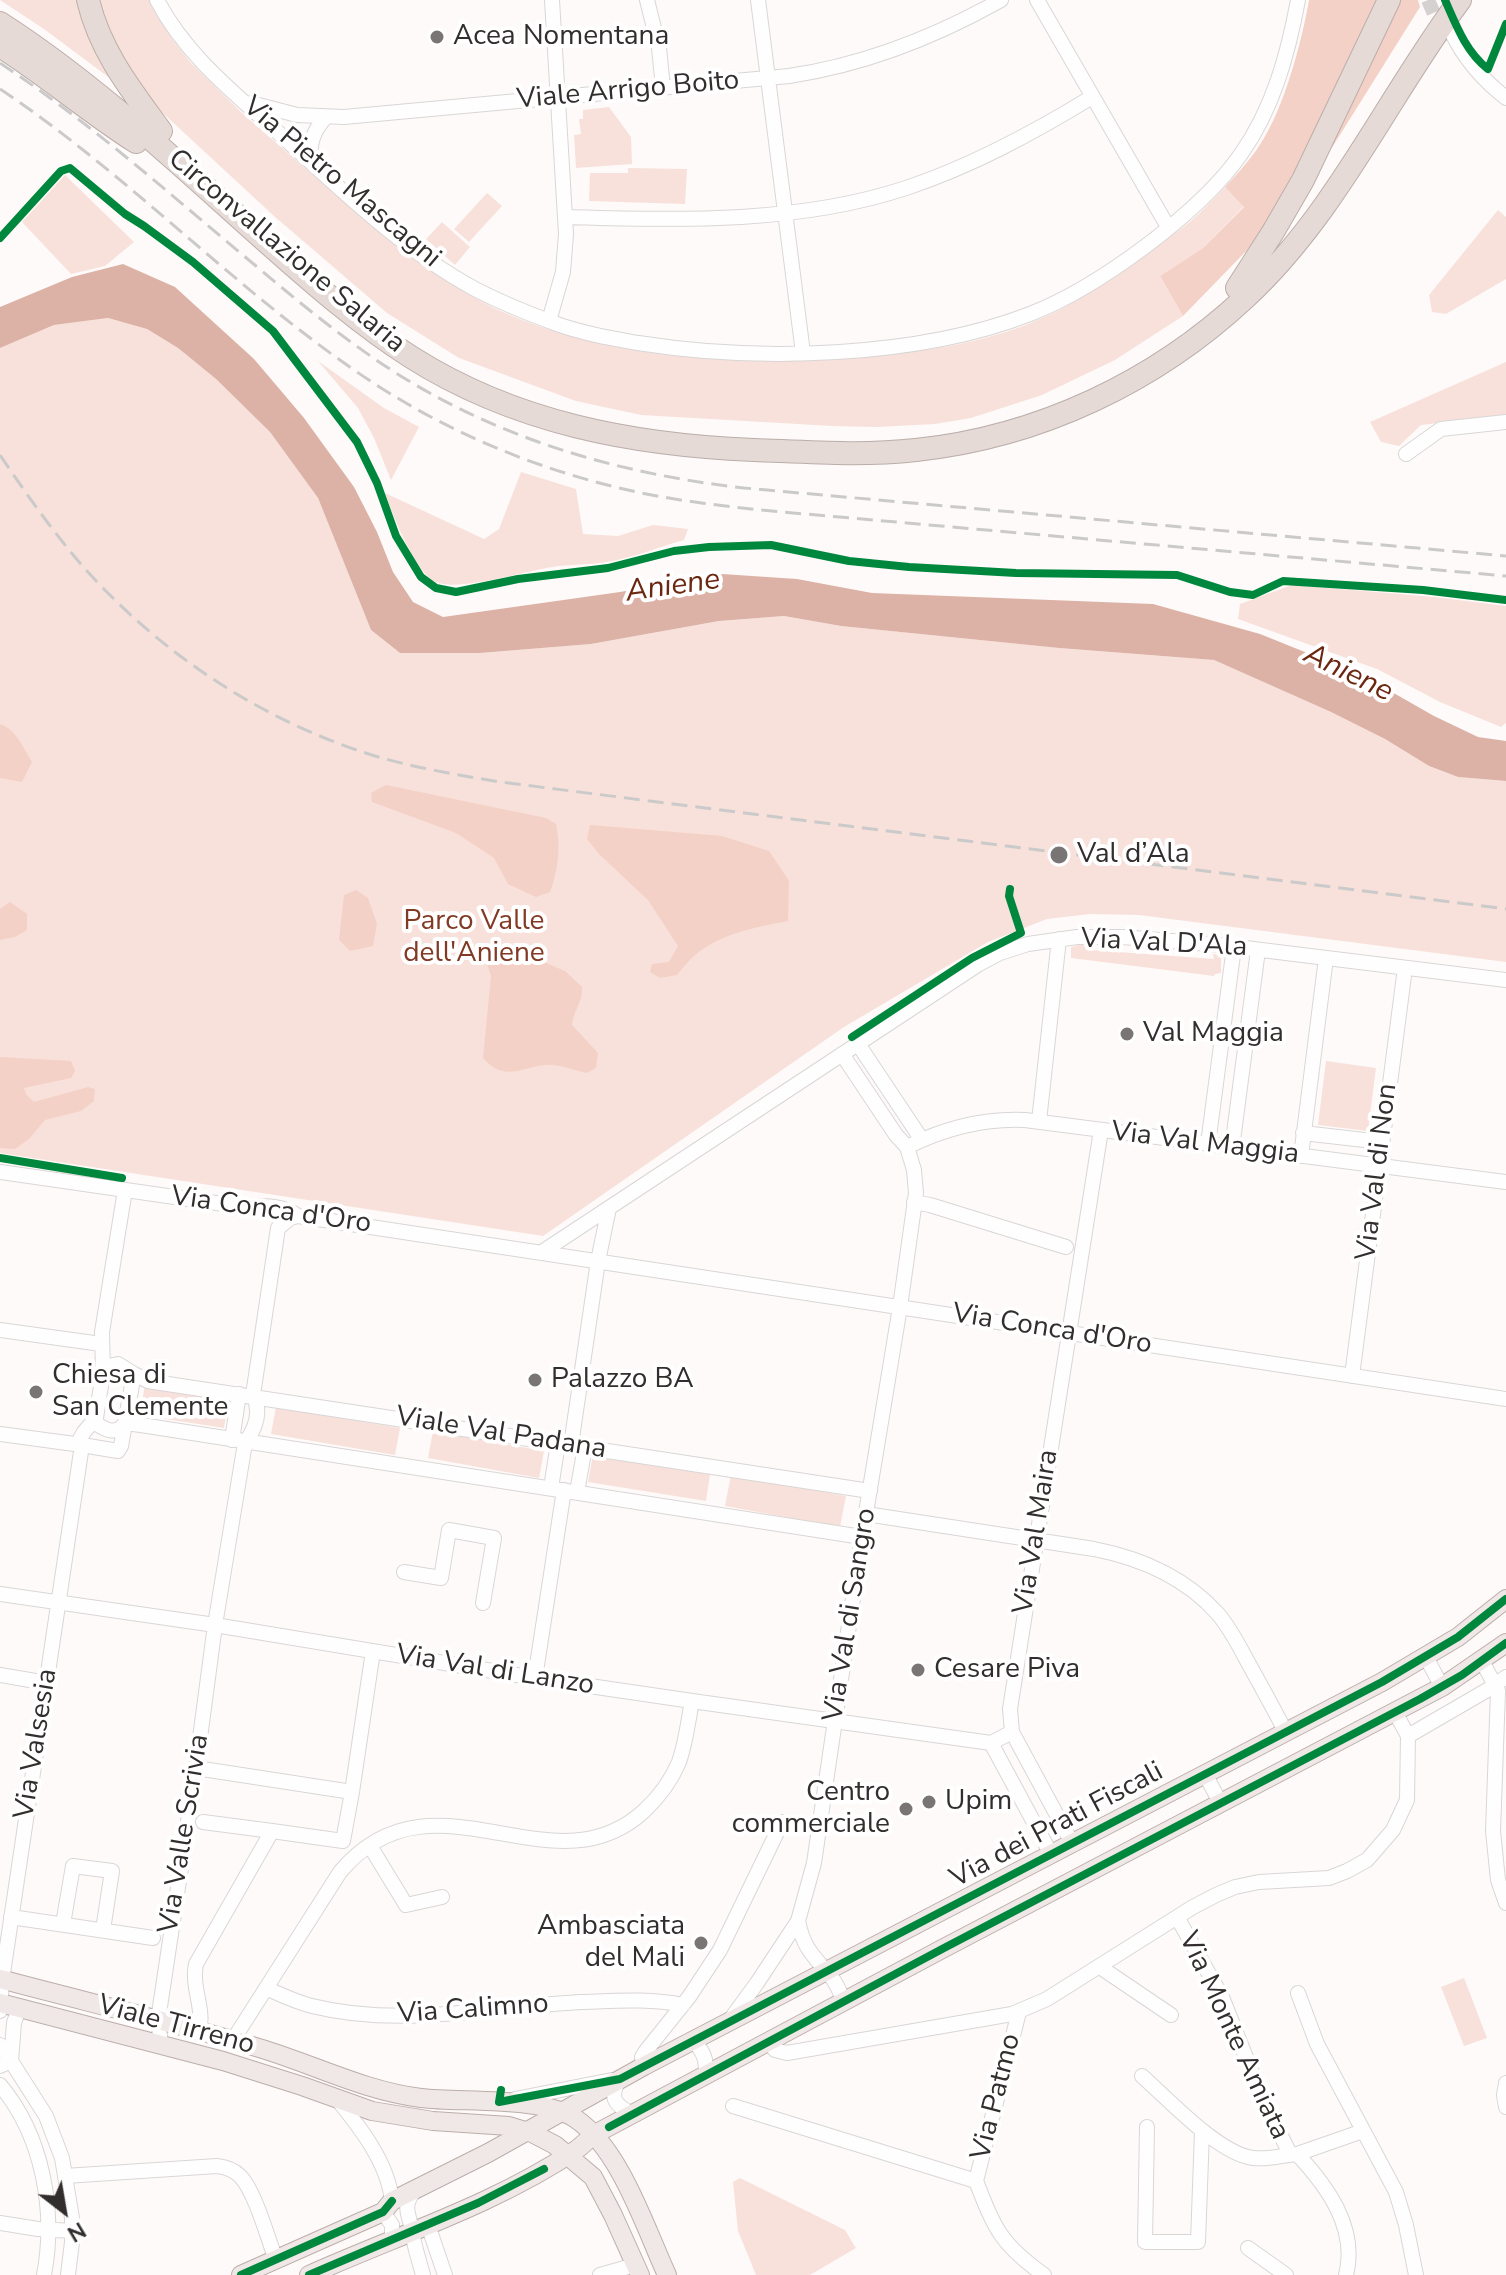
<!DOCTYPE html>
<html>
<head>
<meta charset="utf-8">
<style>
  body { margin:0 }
  #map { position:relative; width:1506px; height:2275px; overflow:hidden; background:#fefaf9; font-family:"Nunito Sans",sans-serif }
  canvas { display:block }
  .north { position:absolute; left:24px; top:2171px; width:80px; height:80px; -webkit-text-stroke:6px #fff; paint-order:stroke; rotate:149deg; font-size:22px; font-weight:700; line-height:32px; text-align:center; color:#312e2d }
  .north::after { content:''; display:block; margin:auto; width:28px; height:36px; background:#312e2d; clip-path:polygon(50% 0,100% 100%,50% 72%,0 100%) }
</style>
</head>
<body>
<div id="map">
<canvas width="1506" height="2275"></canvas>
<div class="north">N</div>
</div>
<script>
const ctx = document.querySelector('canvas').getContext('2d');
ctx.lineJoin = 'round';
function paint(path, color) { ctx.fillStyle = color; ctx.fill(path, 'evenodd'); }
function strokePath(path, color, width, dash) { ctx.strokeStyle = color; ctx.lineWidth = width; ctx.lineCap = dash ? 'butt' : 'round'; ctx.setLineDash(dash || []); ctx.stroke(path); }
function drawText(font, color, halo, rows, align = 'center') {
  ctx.font = font + ' "Nunito Sans",sans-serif'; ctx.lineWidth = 8; ctx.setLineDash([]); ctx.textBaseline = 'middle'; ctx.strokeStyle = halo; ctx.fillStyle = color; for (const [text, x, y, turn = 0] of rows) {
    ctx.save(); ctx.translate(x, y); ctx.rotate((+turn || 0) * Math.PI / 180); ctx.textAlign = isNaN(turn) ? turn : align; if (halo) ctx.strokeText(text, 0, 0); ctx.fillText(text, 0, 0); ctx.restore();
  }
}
paint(new Path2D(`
  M 0,0 L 82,0 L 123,88 L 44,29 Z
  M 95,0 L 152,0 L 172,39 L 191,63 L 241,112 L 352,209 L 364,214 C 408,249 451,289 503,312 C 623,365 756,365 885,354 C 940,350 998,339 1049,315 C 1084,299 1114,275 1146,252 C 1159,243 1173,235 1186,225 C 1200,214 1212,200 1225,187 L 1244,206 L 1203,248 L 1160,276 L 1183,316 L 1115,360 L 1042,395 L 971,418 L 935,424 L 876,427 L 832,426 L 641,415 L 576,401 L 459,358 L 387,313 L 274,216 L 140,92 Z
  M 609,107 L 631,137 L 632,164 L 576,168 L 574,135 L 581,134 L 579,119 L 583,119 L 583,110 Z
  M 628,168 L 687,169 L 685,204 L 589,201 L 590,173 L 628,173 Z
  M 65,175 L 134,242 L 105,266 L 71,274 L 22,222 Z
  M 487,193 L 502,206 L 469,242 L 454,229 Z
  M 1498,210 L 1506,217 L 1506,279 L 1446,314 L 1432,312 L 1429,295 Z
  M 442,222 L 470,247 L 455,265 L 426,239 Z
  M 108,318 L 147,329 L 178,348 L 216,379 L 270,432 L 318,498 L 371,630 L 400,653 L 480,653 L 591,644 L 719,621 L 784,616 L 841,626 L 1059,648 L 1214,660 L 1331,712 L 1385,739 L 1429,766 L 1458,777 L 1506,781 L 1506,962 L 1139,915 L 1090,914 L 1047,919 L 988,942 L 844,1027 L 543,1236 L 0,1153 L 0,348 L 54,325 Z
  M 318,361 L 384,408 L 419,427 L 391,480 L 374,438 L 358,408 Z
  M 1506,362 L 1506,416 L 1421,425 L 1399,446 L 1381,442 L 1370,422 Z
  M 521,472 L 576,489 L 583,534 L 618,536 L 653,525 L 688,529 L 684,540 C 659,547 632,558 607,562 C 589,565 570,564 552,567 C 526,571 458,592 436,582 C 416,574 392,514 385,493 L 484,539 L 499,529 Z
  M 1292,585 L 1435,597 L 1506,606 L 1506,723 L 1501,727 L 1440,702 L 1377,669 L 1238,619 L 1240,604 Z
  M 1087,943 L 1091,950 L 1214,959 L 1213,954 L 1221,955 L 1221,973 L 1215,974 L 1214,976 L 1071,958 L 1071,947 Z
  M 1326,1061 L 1376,1068 L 1368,1131 L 1318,1125 Z
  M 145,1384 L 229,1397 L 224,1428 L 140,1415 Z
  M 276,1407 L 400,1428 L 395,1455 L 271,1434 Z
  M 433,1431 L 544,1451 L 539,1478 L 428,1458 Z
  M 593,1455 L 710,1474 L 706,1501 L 588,1482 Z
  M 731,1475 L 846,1496 L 840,1527 L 725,1506 Z
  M 1464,1978 L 1487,2038 L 1464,2046 L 1441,1987 Z
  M 740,2178 L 845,2230 L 856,2248 L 810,2275 L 756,2275 L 738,2231 L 733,2182 Z`), '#f8e1da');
paint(new Path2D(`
  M 1309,0 L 1418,0 L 1420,7 L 1333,146 L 1253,244 L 1183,316 L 1160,276 L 1203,248 L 1244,207 L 1225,187 C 1238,173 1251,159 1261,143 C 1284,108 1302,41 1309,0 Z
  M 0,724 C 17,730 23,748 32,762 L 22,782 L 0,778 Z
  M 386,785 L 546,818 L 556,824 C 561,846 558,871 550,892 L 536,897 L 508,884 L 494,858 L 456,833 L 372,802 L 371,793 Z
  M 590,825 L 722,836 L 769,851 L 789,881 L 788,921 C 756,927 719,934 694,956 C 687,962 682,969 677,975 L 660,978 L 650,972 L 652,964 L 669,962 L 678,946 L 648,900 L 599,854 L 587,839 Z
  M 356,890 L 368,898 L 377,924 L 373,946 L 350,951 L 339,940 L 344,895 Z
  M 10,902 L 27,914 L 27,930 L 15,937 L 0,940 L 0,909 Z
  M 502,944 L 565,971 L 582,987 C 583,1003 574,1008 572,1025 L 598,1053 L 596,1068 L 587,1073 C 577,1071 566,1067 555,1065 C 527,1062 507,1086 483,1058 L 491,976 L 483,952 L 486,945 Z
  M 0,1057 L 71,1061 L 75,1071 L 71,1078 L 24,1088 L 26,1094 L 34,1102 L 88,1087 L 95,1089 L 94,1101 L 81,1111 L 45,1120 L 29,1139 L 15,1149 L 0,1148 Z`), '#f4d1c7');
paint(new Path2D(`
  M 123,264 L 175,287 L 254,359 L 304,418 L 354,487 L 377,532 L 393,572 L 413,602 L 443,617 L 620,592 L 722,574 L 797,579 L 872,593 L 1153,604 L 1260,634 L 1362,675 L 1434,716 L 1478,737 L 1506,741 L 1506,781 L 1458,777 L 1429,766 L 1385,739 L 1331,712 L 1214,660 L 1059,648 L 841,626 L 784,616 L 719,621 L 591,644 L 480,653 L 400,653 L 371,630 L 318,498 L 270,432 L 216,379 L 178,348 L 147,329 L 108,318 L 54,325 L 0,348 L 0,307 L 72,277 Z`), '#dcb2a6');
strokePath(new Path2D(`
  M 1428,0 L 1446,41`), '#d5d1d0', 14, [14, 7]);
const minor = new Path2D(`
  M 157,0 C 186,56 237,95 283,137 C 343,191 403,250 475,289 C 500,302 527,313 554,323 C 581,333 610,338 638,343 C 758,362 917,358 1030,314 C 1097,288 1200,213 1241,154 C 1273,109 1288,54 1298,0
  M 647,0 L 659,48 L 663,88
  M 758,0 L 803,353
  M 1037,0 L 1168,227
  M 1452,33 C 1465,60 1483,80 1506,98
  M 251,103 L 297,115 L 344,117 L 789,76 C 864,65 935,37 1001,0
  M 310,161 C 310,142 313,131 326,117
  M 566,217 C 679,220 797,224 906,188 C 972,166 1033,133 1092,97
  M 549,321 L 563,272 L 566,234 L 552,0
  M 1406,454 L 1441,429 L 1506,422
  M 858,1044 L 922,1140
  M 1039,1121 L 1059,939
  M 1303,1133 L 1382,1142
  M 1208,1144 L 1234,947
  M 907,1147 C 945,1128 983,1118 1025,1120 L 1506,1182
  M 1232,1148 L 1258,950
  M 1301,1156 L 1326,958
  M 0,1172 L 251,1208 C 265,1204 286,1207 298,1216 L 1506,1399
  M 914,1202 L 930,1205 L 1066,1247
  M 542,1252 L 979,964 L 1000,953 L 1028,944 L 1077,937 L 1122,937 L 1221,945 L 1506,980
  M 0,1330 L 101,1344
  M 103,1367 L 118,1364 L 134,1374 L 121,1446 L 118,1451 L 82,1445 L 80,1439 L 84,1432 L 96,1418 L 103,1373 L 102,1332 L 125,1190
  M 134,1374 L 148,1381 L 870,1491
  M 1352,1376 L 1405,968
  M 94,1422 C 105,1430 116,1436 125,1423 L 141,1425 L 862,1537
  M 0,1434 L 82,1445 L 2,1980 L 0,2011
  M 232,1440 L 239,1394
  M 571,1445 L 598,1261 L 609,1208
  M 551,1488 L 558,1443
  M 577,1492 L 585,1447
  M 866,1514 L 1094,1549 C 1140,1558 1186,1578 1218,1614 C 1231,1629 1240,1648 1250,1666 C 1262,1688 1274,1709 1285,1731
  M 404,1572 L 441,1578 L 449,1530 L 494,1538 L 483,1603
  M 0,1594 L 215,1625 L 535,1678 L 692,1701 L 991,1743
  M 1426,1657 L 1442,1687
  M 1482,1661 L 1498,1691 L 1493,1831 L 1498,1880 L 1506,1903
  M 0,1675 L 47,1683
  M 535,1678 L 564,1490
  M 1012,1732 L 1010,1709 L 1101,1130
  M 1408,1736 L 1489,1689 L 1506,1677
  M 991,1743 L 1012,1732 L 1072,1843
  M 991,1743 L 1051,1854
  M 196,1768 L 352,1792 L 373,1651
  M 1205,1774 L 1221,1804
  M 203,1822 L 272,1831
  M 370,1846 L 406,1905 L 442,1897
  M 11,1917 L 153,1938
  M 1177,1917 L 1222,1997 L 1261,2095 L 1290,2154
  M 798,1921 C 804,1950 814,1956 832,1978 C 837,1984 840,1993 844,2001
  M 63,1924 L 73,1866 L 112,1871 L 103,1930
  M 1100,1967 L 1171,2015
  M 266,1988 C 281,1995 296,2002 312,2006 C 400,2028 491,2007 580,2002 C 614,2001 649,1998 683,2005
  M 1298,1993 L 1317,2044 L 1396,2192 L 1406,2225 L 1416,2275
  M 19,2008 L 14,2023 L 11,2061 L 46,2116 L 62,2158 L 72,2218 L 72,2242 L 68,2275
  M 730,2020 L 757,1983 L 798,1921 L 814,1863 L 862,1537 L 900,1307 L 916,1193 L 914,1170 L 907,1147 L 896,1135 L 842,1054
  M 199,2032 C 205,2008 191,1988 196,1964 L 272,1831 L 343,1841 L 352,1792
  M 233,2040 L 340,1872 C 433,1761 552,1896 644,1811 C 659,1797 671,1781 679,1762 C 686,1742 688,1722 692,1701
  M 693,2041 C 703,2050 708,2061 705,2075
  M 768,2041 L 775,2050 L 787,2053 L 1012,2014 L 1047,1999 L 1193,1907 L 1216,1895 L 1235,1887 L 1259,1882 L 1329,1878 L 1347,1871 L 1367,1860 L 1393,1830 L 1407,1800 L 1408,1736 L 1395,1712
  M 161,2044 L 158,2020 L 196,1768 L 215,1625 L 245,1443 C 256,1428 262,1412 253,1395 L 278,1228 L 290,1218 L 298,1216
  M 0,2045 L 11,2061 L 0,2066
  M 644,2066 L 642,2057 L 645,2052 L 689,1997 L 720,1950 L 782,1822
  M 1142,2076 C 1168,2099 1219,2154 1253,2158 C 1268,2160 1283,2155 1297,2154 C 1327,2186 1358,2228 1346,2275
  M 620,2079 C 608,2097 615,2106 633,2114
  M 1506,2083 L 1504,2095 L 1506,2107
  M 0,2085 C 43,2136 56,2211 44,2275
  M 336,2098 C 360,2127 388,2163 392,2201
  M 515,2099 L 612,2080
  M 733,2106 L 976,2181
  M 1147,2127 L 1145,2242 L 1198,2242 L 1202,2131
  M 1297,2154 L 1363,2131
  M 65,2176 L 217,2166 C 226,2167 234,2170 240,2176 C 255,2191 268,2239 276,2260
  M 976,2181 L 1019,2012
  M 976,2181 C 995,2230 1001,2244 1044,2275
  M 416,2189 C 401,2207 409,2212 412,2231 C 414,2246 419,2260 423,2275
  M 383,2212 L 392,2225 L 392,2240
  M 0,2223 L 38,2229 L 73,2231
  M 428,2225 L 445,2275
  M 1248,2248 L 1286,2275
  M 600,2275 L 635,2265`);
const major = new Path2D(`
  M 0,1979 C 86,2002 173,2022 259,2048 C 313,2064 364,2091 421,2098 C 462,2103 544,2096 576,2119 C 620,2149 645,2227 667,2275
  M 0,2003 L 223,2061 L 302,2086 L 372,2111 L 433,2121 L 509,2126 L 532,2133 L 555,2145 L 593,2177 L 613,2215 L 640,2275
  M 241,2275 L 383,2212 L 392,2201 L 488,2153 L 644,2066 L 1382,1682 L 1458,1637 L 1506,1599
  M 309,2275 C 398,2235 494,2205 576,2150 C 583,2145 588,2139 595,2134 L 944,1948 L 1442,1687 L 1506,1643`);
const highway = new Path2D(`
  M 88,0 C 100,51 131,90 161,131
  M 0,23 C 98,86 183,168 270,245 C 315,285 361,325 411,357 C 515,423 633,445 754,450 C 808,452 862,456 916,450 C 1039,437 1155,382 1245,298 C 1336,214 1387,98 1460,0
  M 0,46 C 47,76 89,112 136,142
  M 1237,288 L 1273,232 L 1303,180 L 1389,0`);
strokePath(minor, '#d9d6d6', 16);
strokePath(major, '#bbaeaa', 20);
strokePath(highway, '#bbaeaa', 24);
strokePath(minor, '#fffefe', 14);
strokePath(major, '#f0e8e6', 18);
strokePath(highway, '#e5dad6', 22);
strokePath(new Path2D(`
  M 0,63 C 91,123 173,197 256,266 C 301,304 346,341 396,373 C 502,440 620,474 744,488 L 1506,556
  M 0,89 C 123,171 226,280 347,365 C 431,425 527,467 628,490 C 671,500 716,505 760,510 L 1506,576
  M 0,455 C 27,495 55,535 87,571 C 165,657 265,722 375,756 C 416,768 458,775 500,782 L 1506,909`), '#cbcaca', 3, [16, 8]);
strokePath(new Path2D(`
  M 1445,0 C 1456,25 1466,52 1488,69 L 1506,24
  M 0,238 L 61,171 L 70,168 L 125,214 L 144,226 L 193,262 L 273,331 L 357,442 L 377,483 L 396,536 L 421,577 L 436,588 L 456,592 L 518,579 L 608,568 L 674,551 L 709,547 L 771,545 L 849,561 L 909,567 L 1016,573 L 1177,575 L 1230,592 L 1253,595 L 1283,581 L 1423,590 L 1506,600
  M 852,1037 L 972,958 L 1021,933 L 1009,896 L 1010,889
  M 0,1158 L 122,1178
  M 501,2090 L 499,2102 L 620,2079 L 1382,1682 L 1458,1637 L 1506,1599
  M 609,2127 L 944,1948 L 1420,1699 L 1462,1675 L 1506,1643
  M 241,2275 L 383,2212 L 392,2201
  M 309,2275 L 478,2203 L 544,2169`), '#00873e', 8);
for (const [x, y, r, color] of [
  [437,37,8,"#797574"],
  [1059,855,10,"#797574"],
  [1127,1034,8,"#797574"],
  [535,1380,8,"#797574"],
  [36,1392,8,"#797574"],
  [918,1670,8,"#797574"],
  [929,1802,8,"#797574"],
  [906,1809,8,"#797574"],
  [701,1943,8,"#797574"]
]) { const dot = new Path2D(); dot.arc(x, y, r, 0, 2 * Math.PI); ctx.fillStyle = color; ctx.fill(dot); strokePath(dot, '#fff', 3); }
drawText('28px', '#312e2d', '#fff', [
  ["Acea Nomentana",453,37],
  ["Val d’Ala",1077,855],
  ["Val Maggia",1143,1034],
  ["Chiesa di",52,1376],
  ["San Clemente",52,1408],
  ["Palazzo BA",551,1380],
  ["Cesare Piva",934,1670],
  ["Centro",890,1793,"right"],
  ["commerciale",890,1825,"right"],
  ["Upim",945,1802],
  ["Ambasciata",685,1927,"right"],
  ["del Mali",685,1959,"right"]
], 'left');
drawText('28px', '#312e2d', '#fff', [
  ["Viale Arrigo Boito",628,91,-5],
  ["Via Pietro Mascagni",341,183,40],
  ["Circonvallazione Salaria",286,252,40],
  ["Via Val D'Ala",1164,944,3],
  ["Via Val Maggia",1205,1144,7],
  ["Via Val di Non",1378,1172,-83],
  ["Via Conca d'Oro",271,1211,8],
  ["Via Conca d'Oro",1052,1330,9],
  ["Viale Val Padana",501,1434,9],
  ["Via Val Maira",1037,1532,-81],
  ["Via Val di Sangro",851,1615,-81],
  ["Via Val di Lanzo",495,1671,9],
  ["Via Valsesia",37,1744,-81],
  ["Via dei Prati Fiscali",1057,1826,-28],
  ["Via Valle Scrivia",185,1834,-81],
  ["Via Calimno",473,2010,-4],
  ["Viale Tirreno",176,2026,15],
  ["Via Monte Amiata",1233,2036,65],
  ["Via Patmo",997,2097,-76]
]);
drawText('28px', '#823a25', '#fff', [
  ["Parco Valle",474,922],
  ["dell'Aniene",474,954]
]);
drawText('italic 30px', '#6c2711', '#fff', [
  ["Aniene",673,587,-8],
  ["Aniene",1348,674,26]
]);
</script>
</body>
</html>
